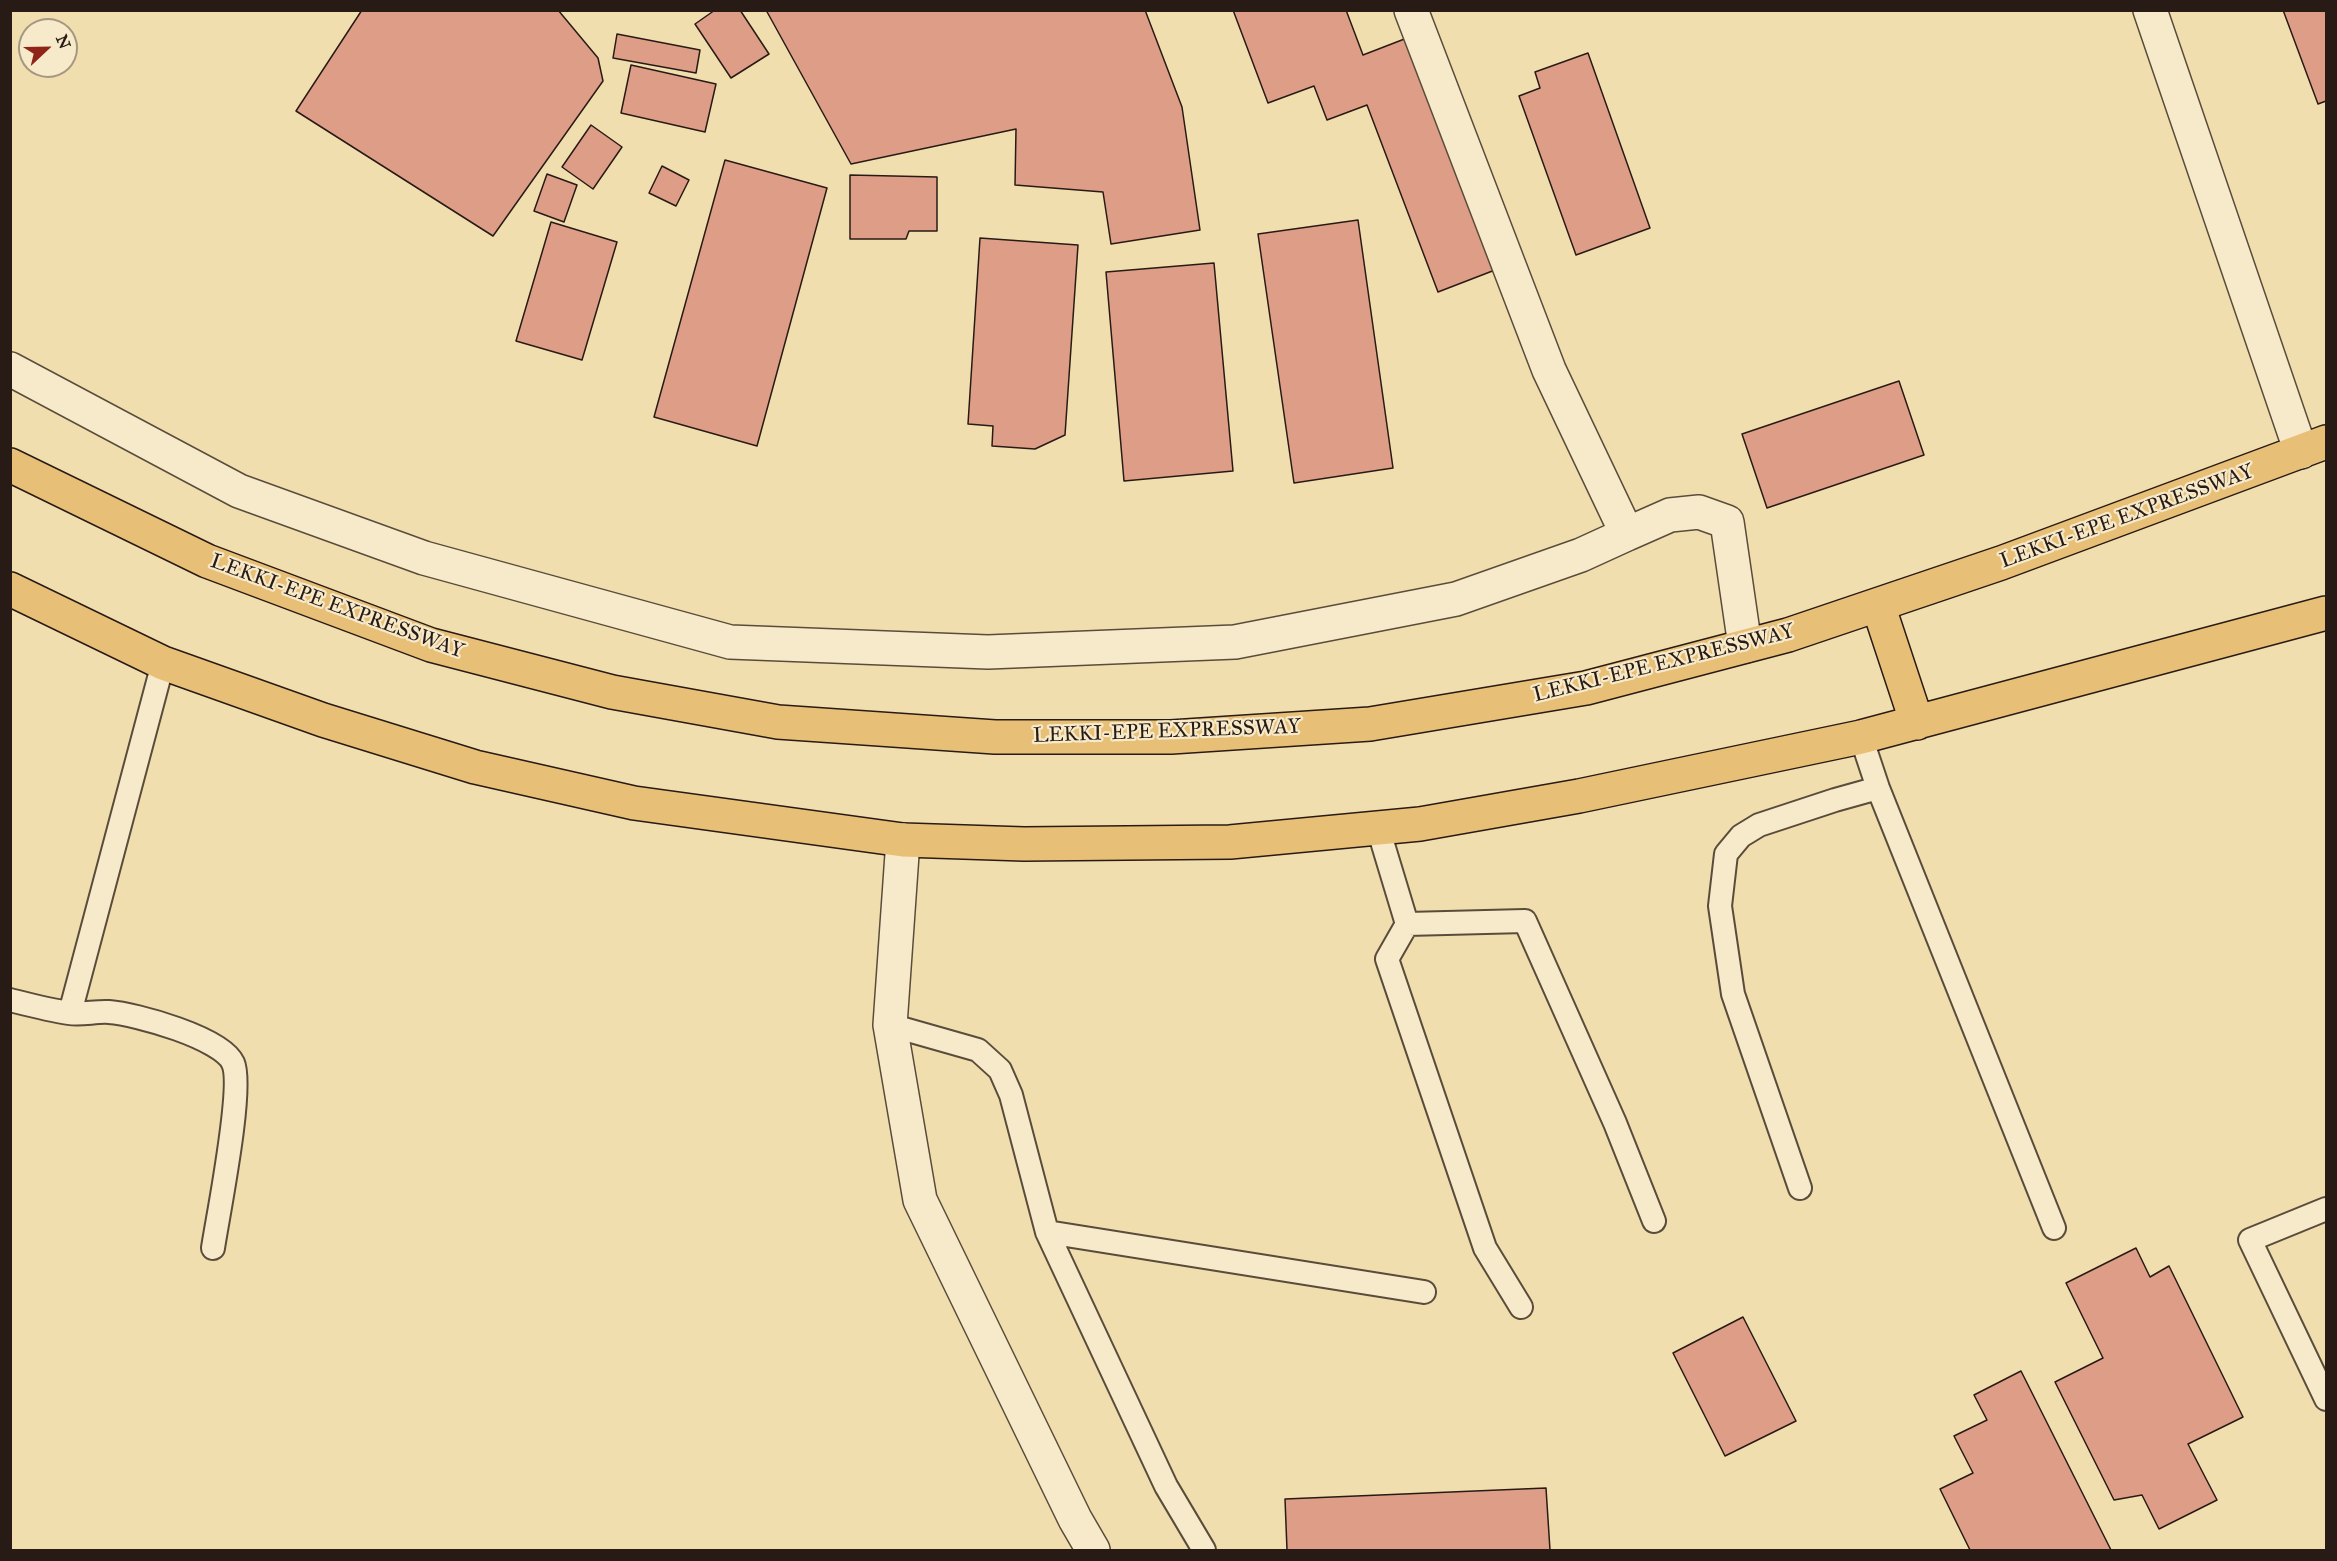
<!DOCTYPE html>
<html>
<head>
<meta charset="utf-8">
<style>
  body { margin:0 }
  #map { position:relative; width:2337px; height:1561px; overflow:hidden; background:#f1deae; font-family:"IM FELL Great Primer",serif }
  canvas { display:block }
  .frame { position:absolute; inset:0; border:12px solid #281b15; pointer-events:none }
  .north { position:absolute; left:18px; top:18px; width:60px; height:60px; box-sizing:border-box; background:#f6eaca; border:2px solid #a49782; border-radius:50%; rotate:68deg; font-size:16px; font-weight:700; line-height:24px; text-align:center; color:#281b15 }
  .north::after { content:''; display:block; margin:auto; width:21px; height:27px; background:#8f2418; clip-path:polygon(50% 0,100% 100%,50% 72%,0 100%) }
</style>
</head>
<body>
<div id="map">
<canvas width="2337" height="1561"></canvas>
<div class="frame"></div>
<div class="north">N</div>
</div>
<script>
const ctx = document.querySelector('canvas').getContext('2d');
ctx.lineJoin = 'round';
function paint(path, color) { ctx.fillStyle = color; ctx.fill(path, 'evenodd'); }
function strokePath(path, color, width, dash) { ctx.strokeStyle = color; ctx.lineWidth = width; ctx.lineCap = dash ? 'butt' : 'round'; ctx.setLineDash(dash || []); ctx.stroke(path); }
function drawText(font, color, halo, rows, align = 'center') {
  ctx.font = font + ' "IM FELL Great Primer",serif'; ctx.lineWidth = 4.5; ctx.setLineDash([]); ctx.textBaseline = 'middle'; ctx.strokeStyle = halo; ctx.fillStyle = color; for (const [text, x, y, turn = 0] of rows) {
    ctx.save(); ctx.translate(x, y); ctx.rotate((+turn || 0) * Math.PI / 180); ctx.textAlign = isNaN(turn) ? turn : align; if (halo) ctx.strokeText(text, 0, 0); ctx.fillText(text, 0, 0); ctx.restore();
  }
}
const building = new Path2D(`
  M 362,10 L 558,10 L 598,58 L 603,81 L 493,236 L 296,111 Z
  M 740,10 L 769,54 L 731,78 L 695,24 L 715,10 Z
  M 766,10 L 1145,10 L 1182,107 L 1200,230 L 1111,244 L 1103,192 L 1015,185 L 1016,129 L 851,164 Z
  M 1233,10 L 1346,10 L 1363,55 L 1407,38 L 1495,270 L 1438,292 L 1367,105 L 1327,120 L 1314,86 L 1268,103 Z
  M 2283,10 L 2326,10 L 2326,101 L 2318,104 Z
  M 617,34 L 700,50 L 696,73 L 613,58 Z
  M 1588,53 L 1650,228 L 1576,255 L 1519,96 L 1540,88 L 1535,72 Z
  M 631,65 L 716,84 L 705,132 L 621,113 Z
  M 591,125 L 622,147 L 593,189 L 562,167 Z
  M 725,160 L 827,188 L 757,446 L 654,417 Z
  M 662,166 L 689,180 L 676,206 L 649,193 Z
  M 547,174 L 577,185 L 564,222 L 534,211 Z
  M 850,175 L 937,177 L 937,231 L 909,231 L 906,239 L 850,239 Z
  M 1358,220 L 1393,468 L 1294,483 L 1258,234 Z
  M 551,222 L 617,242 L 582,360 L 516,341 Z
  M 980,238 L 1078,245 L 1065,435 L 1035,449 L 992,446 L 993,426 L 968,424 Z
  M 1214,263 L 1233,471 L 1124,481 L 1106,272 Z
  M 1899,381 L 1924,455 L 1767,508 L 1742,434 Z
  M 2136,1248 L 2150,1277 L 2169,1266 L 2243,1417 L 2188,1444 L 2217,1500 L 2159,1529 L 2142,1495 L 2114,1500 L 2055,1382 L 2103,1358 L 2066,1283 Z
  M 1743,1317 L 1796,1421 L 1725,1456 L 1673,1353 Z
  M 2021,1371 L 2111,1550 L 1970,1550 L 1940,1489 L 1973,1473 L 1954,1436 L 1987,1420 L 1974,1395 Z
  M 1546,1488 L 1550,1550 L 1287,1550 L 1285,1499 Z`);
paint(building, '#dd9d87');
strokePath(building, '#281b15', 1.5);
const service = new Path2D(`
  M 1861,737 L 1878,788 L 2054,1228
  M 1378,828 L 1407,924 L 1525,921 L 1615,1123 L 1654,1221
  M 1407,924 L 1387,959 L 1485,1248 L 1521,1307
  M 10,1000 C 30,1005 49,1010 69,1013 C 82,1015 96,1011 109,1012 C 136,1014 222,1038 233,1063 C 244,1087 218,1215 213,1248
  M 70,1013 L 163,663
  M 890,1025 L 978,1050 L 1000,1070 L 1011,1095 L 1047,1232 L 1166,1486 L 1204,1550
  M 1800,1188 L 1733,994 L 1720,906 L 1726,854 L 1741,836 L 1759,825 L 1835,800 L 1878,788
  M 2326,1209 L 2250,1240 L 2326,1399
  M 1047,1232 L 1424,1292`);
const minor = new Path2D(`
  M 1411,10 L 1549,370 L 1627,534 L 1670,515 L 1699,512 L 1727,522 L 1745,646
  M 2150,10 L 2301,452
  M 10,369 L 239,491 L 424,558 L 730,642 L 988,652 L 1235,642 L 1456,599 L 1581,555 L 1627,534
  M 903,840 L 890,1025 L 920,1200 L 1075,1519 L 1093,1550`);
const trunk = new Path2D(`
  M 10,465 L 207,561 L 431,645 L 612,692 L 778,722 L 995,737 L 1171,737 L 1370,724 L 1586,688 L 1788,635 L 2001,563 L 2326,442
  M 10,589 L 163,663 L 323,720 L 475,767 L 634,803 L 903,840 L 1024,844 L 1230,842 L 1420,824 L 1579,796 L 1861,737 L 2326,613
  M 1878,605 L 1917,723`);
strokePath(service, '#5a4c3b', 26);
strokePath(minor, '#5a4c3b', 36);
strokePath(trunk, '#281b15', 36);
strokePath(service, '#f6eaca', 22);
strokePath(minor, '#f6eaca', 33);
strokePath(trunk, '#e8bf77', 33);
drawText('21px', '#281b15', '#f6eaca', [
  ["LEKKI-EPE EXPRESSWAY",2127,517,-20],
  ["LEKKI-EPE EXPRESSWAY",337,607,20],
  ["LEKKI-EPE EXPRESSWAY",1664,664,-14],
  ["LEKKI-EPE EXPRESSWAY",1167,732,-2]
]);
</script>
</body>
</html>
